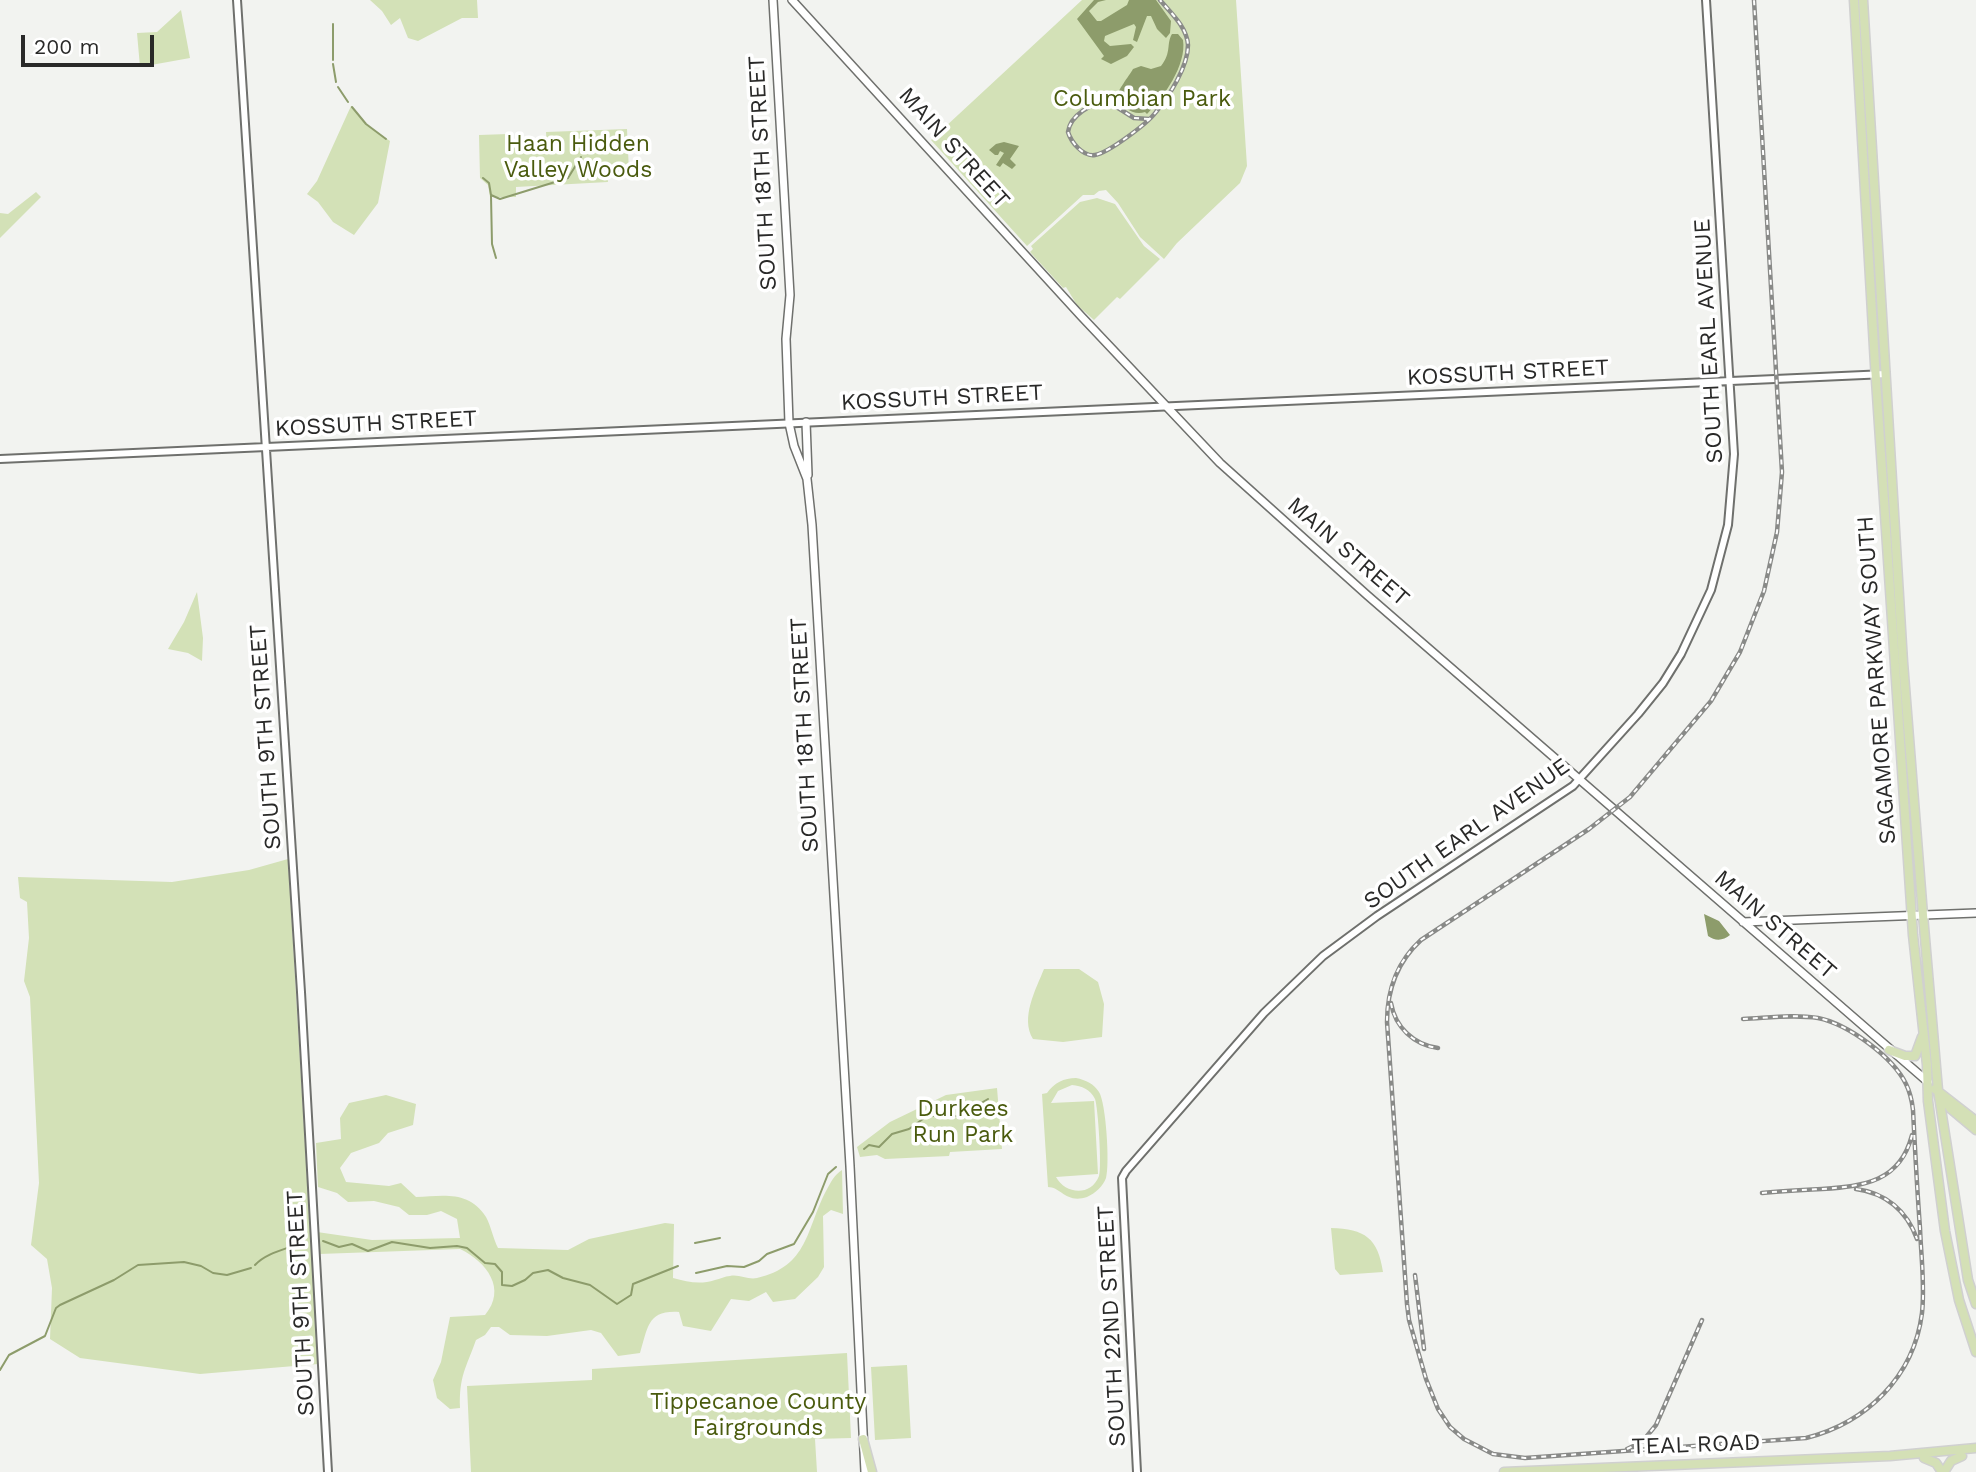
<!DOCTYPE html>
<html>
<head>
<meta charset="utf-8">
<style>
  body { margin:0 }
  #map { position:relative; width:1976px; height:1472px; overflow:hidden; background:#f2f3f0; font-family:"Work Sans",sans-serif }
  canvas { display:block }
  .scale { position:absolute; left:21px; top:35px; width:133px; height:32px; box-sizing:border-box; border:4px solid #292928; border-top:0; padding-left:9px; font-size:21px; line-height:24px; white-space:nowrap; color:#292928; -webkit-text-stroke:5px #fff; paint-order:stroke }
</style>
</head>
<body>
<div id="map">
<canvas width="1976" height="1472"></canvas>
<div class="scale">200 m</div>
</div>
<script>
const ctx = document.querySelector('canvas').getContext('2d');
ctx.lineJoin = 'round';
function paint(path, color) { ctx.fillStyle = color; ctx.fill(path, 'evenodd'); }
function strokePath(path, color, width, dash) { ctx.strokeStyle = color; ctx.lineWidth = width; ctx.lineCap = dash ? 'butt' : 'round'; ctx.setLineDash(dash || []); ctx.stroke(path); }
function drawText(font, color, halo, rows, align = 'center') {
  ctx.font = font + ' "Work Sans",sans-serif'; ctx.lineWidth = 7; ctx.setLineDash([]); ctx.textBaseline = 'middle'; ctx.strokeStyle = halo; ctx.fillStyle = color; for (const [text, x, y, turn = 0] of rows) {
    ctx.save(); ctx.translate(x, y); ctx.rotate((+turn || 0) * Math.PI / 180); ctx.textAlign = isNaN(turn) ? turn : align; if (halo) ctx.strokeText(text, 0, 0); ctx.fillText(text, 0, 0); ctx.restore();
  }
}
paint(new Path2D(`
  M 370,0 L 477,0 L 478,18 L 462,18 L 418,41 L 408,38 L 400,18 L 391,25 L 382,11 Z
  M 1082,0 L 1236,0 L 1247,166 L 1240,183 L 1177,243 L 1164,259 L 1140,237 L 1118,203 L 1106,190 L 1099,191 L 1094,195 L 1083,195 L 1027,246 L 931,140 Z
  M 181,10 L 190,58 L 140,67 L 137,33 L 157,32 Z
  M 351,106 L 367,125 L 390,141 L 378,203 L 354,235 L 333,222 L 318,202 L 307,194 L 317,181 Z
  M 627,129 L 629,172 L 612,173 L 612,175 L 607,176 L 608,182 L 516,187 L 516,197 L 490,197 L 488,185 L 480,178 L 479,135 L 508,134 L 508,141 L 514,141 L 515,149 L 547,148 L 546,132 Z
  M 36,192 L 41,197 L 0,238 L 0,213 L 8,214 Z
  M 1097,198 L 1115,204 L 1144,246 L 1160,259 L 1120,299 L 1117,297 L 1094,320 L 1077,305 L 1066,287 L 1063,288 L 1030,252 L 1033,249 L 1031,246 L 1080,202 Z
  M 197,592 L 203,638 L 202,661 L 188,653 L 168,649 L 184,622 Z
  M 288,859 L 318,1364 L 200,1374 L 80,1358 L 50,1339 L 52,1288 L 47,1259 L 31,1245 L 39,1183 L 30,997 L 24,981 L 29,938 L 27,902 L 20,898 L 18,877 L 172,882 L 249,870 Z
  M 1044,969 L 1079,969 L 1098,982 L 1104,1004 L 1102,1037 L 1063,1042 L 1033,1039 C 1020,1018 1036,989 1044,969 Z
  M 1076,1078 C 1086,1080 1094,1084 1099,1092 C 1106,1103 1110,1164 1106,1178 C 1103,1186 1096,1193 1087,1197 C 1066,1204 1061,1187 1048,1187 L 1042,1094 L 1047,1093 C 1054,1083 1064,1078 1076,1078 ZM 1072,1085 C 1082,1086 1090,1089 1095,1099 C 1098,1107 1102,1167 1099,1176 C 1091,1197 1065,1194 1056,1177 L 1098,1174 L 1094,1101 L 1051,1103 L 1058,1091 Z
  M 997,1088 L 1002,1149 L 950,1152 L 949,1156 L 885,1159 L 877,1155 L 860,1157 L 857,1147 L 890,1122 L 946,1095 Z
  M 386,1095 L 416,1104 L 413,1125 L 388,1133 L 379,1143 L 351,1153 L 340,1168 L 346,1182 L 389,1186 L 401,1183 L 416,1197 C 443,1196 469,1190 486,1217 C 491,1226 493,1238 498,1248 L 568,1250 L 589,1239 L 665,1223 L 674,1224 L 673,1278 C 688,1282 700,1285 715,1280 C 720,1279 725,1276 730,1276 C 739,1274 748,1280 757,1278 C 809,1266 806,1229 826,1191 C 831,1182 834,1175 842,1170 L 843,1214 L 831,1210 L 823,1216 L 824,1267 L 818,1277 L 795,1299 L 773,1302 L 766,1292 L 749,1301 L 731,1299 L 711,1331 L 683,1326 L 679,1312 C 647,1310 648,1328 640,1353 L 618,1356 L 601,1333 L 591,1330 L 547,1336 L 510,1335 L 499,1327 L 491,1327 L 485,1335 L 476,1340 C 466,1368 459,1376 460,1408 L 450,1409 L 437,1398 L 433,1380 L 441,1362 L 450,1317 L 485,1315 C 507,1289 487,1262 460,1249 L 319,1254 L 317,1232 L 372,1240 L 460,1238 L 457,1219 L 441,1211 L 427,1215 L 409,1215 L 399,1207 L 374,1201 L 348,1202 L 337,1193 L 318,1187 L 316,1143 L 341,1139 L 340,1118 L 349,1103 Z
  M 1331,1228 C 1365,1229 1378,1238 1383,1272 L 1340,1275 L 1335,1269 Z
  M 847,1353 L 851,1438 L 815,1439 L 817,1472 L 471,1472 L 467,1386 L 592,1380 L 592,1369 Z
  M 907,1365 L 911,1438 L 875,1440 L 871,1367 Z`), '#d3e1b7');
paint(new Path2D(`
  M 1094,0 L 1106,0 L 1098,2 L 1089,11 L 1097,21 L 1101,21 L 1127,5 L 1129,0 L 1156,0 L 1171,21 L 1170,33 L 1166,38 L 1157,29 L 1151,16 L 1147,16 L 1137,42 L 1133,40 L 1136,27 L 1134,24 L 1105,36 L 1104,41 L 1110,46 L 1131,44 L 1134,47 L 1127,56 L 1111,64 L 1101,59 L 1104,56 L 1077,19 Z
  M 1172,34 L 1178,34 L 1183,40 C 1187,65 1163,98 1147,114 L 1145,112 C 1134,116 1122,108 1117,97 C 1117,91 1129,76 1133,69 L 1141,66 L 1151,69 L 1161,66 C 1172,52 1166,44 1172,34 Z
  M 1004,142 L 1019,146 L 1010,159 L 1016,165 L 1012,169 L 1003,163 L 1000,167 L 996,165 L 1004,153 L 1000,151 L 998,155 L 995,155 L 989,150 L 996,144 Z
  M 1704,914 L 1719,921 L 1730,935 C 1723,941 1715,941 1708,936 Z`), '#8d9c6b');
strokePath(new Path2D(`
  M 333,60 L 333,24
  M 333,64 L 336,82
  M 338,87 L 348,102
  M 352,107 L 366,124 L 386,139
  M 483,178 L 489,183 L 491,195 L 500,199 L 568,178 L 581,157
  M 491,196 L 492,244 L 496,258
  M 864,1149 L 869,1145 L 879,1147 L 892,1134 L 909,1129 L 927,1116 L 959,1116 L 988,1099
  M 323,1241 L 339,1247 L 352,1244 L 368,1251 L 392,1242 L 430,1248 L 457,1246 L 467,1248 L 485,1263 L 495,1264 L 502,1272 L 502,1285 L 512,1286 L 525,1280 L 533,1273 L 548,1270 L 563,1278 L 590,1285 L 617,1304 L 631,1295 L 633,1284 L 678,1266
  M 695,1243 L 720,1238
  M 255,1265 C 267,1252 288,1249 303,1242
  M 696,1273 L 727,1266 L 744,1267 L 759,1261 L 767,1254 L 794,1244 L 813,1212 L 828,1174 L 836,1167
  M 0,1370 L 9,1355 L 45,1336 L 56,1308 L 60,1305 L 114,1280 L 138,1265 L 184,1262 L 201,1266 L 213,1273 L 227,1275 L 251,1268`), '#8d9c6b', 2);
const tertiary = new Path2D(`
  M 237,0 L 301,992 L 328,1472
  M 0,459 L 1886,374
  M 1137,1472 L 1122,1178 L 1126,1171 L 1264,1013 L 1323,956 L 1377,916 L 1573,786 L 1638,714 L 1663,683 L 1681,654 L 1711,590 L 1728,525 L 1734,454 L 1706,0`);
const secondary = new Path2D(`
  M 773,0 L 790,295 L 786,339 L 789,423 L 794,446 L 807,479 L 812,525 L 850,1166 L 865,1472
  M 792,0 L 1081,316 L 1220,463 L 1367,595 L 1928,1082
  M 806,422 L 808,475
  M 1743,922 L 1976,913`);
const primary = new Path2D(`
  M 1854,0 L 1875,365 L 1913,935 L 1927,1065 L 1928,1101 L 1945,1231 L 1959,1300 L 1976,1352
  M 1863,0 L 1903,662 L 1923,915 L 1938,1090 L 1968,1280 L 1976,1304
  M 1889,1050 L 1905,1056 L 1915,1056 L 1922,1037
  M 1935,1089 L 1976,1121
  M 1941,1096 L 1951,1109 L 1976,1130
  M 863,1439 L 872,1472
  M 1924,1458 L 1936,1463 L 1942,1472
  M 1504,1472 L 1890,1456 L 1976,1448
  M 1944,1472 L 1951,1461 L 1962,1456`);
strokePath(tertiary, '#6f706d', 10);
strokePath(secondary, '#6f706d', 10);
strokePath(primary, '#d0d0d0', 11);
strokePath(tertiary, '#fff', 6);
strokePath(secondary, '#fff', 7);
strokePath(primary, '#d4e0b6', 8);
const rail = new Path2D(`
  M 1149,119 L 1134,118 L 1107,101 C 1092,103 1070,115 1068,132 C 1071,142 1083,157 1095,155 C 1108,153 1147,124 1156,112 C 1169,96 1188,67 1188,45 C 1187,27 1171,13 1160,0
  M 1391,1003 C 1395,1027 1414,1045 1438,1048
  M 1743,1019 C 1767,1018 1793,1014 1818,1018 C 1848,1024 1893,1057 1906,1084 C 1910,1092 1912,1101 1913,1110 C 1915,1149 1917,1189 1920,1228 C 1921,1256 1925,1285 1922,1313 C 1914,1377 1866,1423 1806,1438 L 1525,1458 L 1493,1454 L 1464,1439 L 1450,1427 L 1438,1409 L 1426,1379 L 1409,1320 L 1407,1304 L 1387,1022 C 1387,989 1397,962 1421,940 L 1589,829 L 1630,797 L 1711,701 L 1740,652 L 1764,591 L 1777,532 L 1782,472 L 1754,0
  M 1856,1189 C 1886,1193 1907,1211 1917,1239
  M 1762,1193 C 1782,1191 1802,1190 1822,1189 C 1864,1186 1900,1182 1912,1135
  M 1415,1275 L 1424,1349
  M 1627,1449 L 1642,1442 L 1656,1425 L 1702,1320`);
strokePath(rail, '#898a88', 4.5);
strokePath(rail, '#fff', 2, [5]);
drawText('23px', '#4a5b0e', '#fff', [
  ["Columbian Park",1142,99],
  ["Haan Hidden",578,144],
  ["Valley Woods",578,170],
  ["Durkees",963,1109],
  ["Run Park",963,1135],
  ["Tippecanoe County",758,1402],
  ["Fairgrounds",758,1428]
]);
drawText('23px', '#292928', '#fff', [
  ["MAIN STREET",954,148,48],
  ["SOUTH 18TH STREET",763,173,-93],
  ["SOUTH EARL AVENUE",1709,341,-93],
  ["KOSSUTH STREET",1508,373,-3],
  ["KOSSUTH STREET",942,398,-3],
  ["KOSSUTH STREET",376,424,-3],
  ["MAIN STREET",1348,552,41],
  ["SAGAMORE PARKWAY SOUTH",1877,680,-94],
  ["SOUTH 18TH STREET",805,735,-93],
  ["SOUTH 9TH STREET",266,737,-94],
  ["SOUTH EARL AVENUE",1467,834,-35],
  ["MAIN STREET",1775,925,41],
  ["SOUTH 9TH STREET",301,1303,-93],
  ["SOUTH 22ND STREET",1112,1326,-93],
  ["TEAL ROAD",1696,1445,-2]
]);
</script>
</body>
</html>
